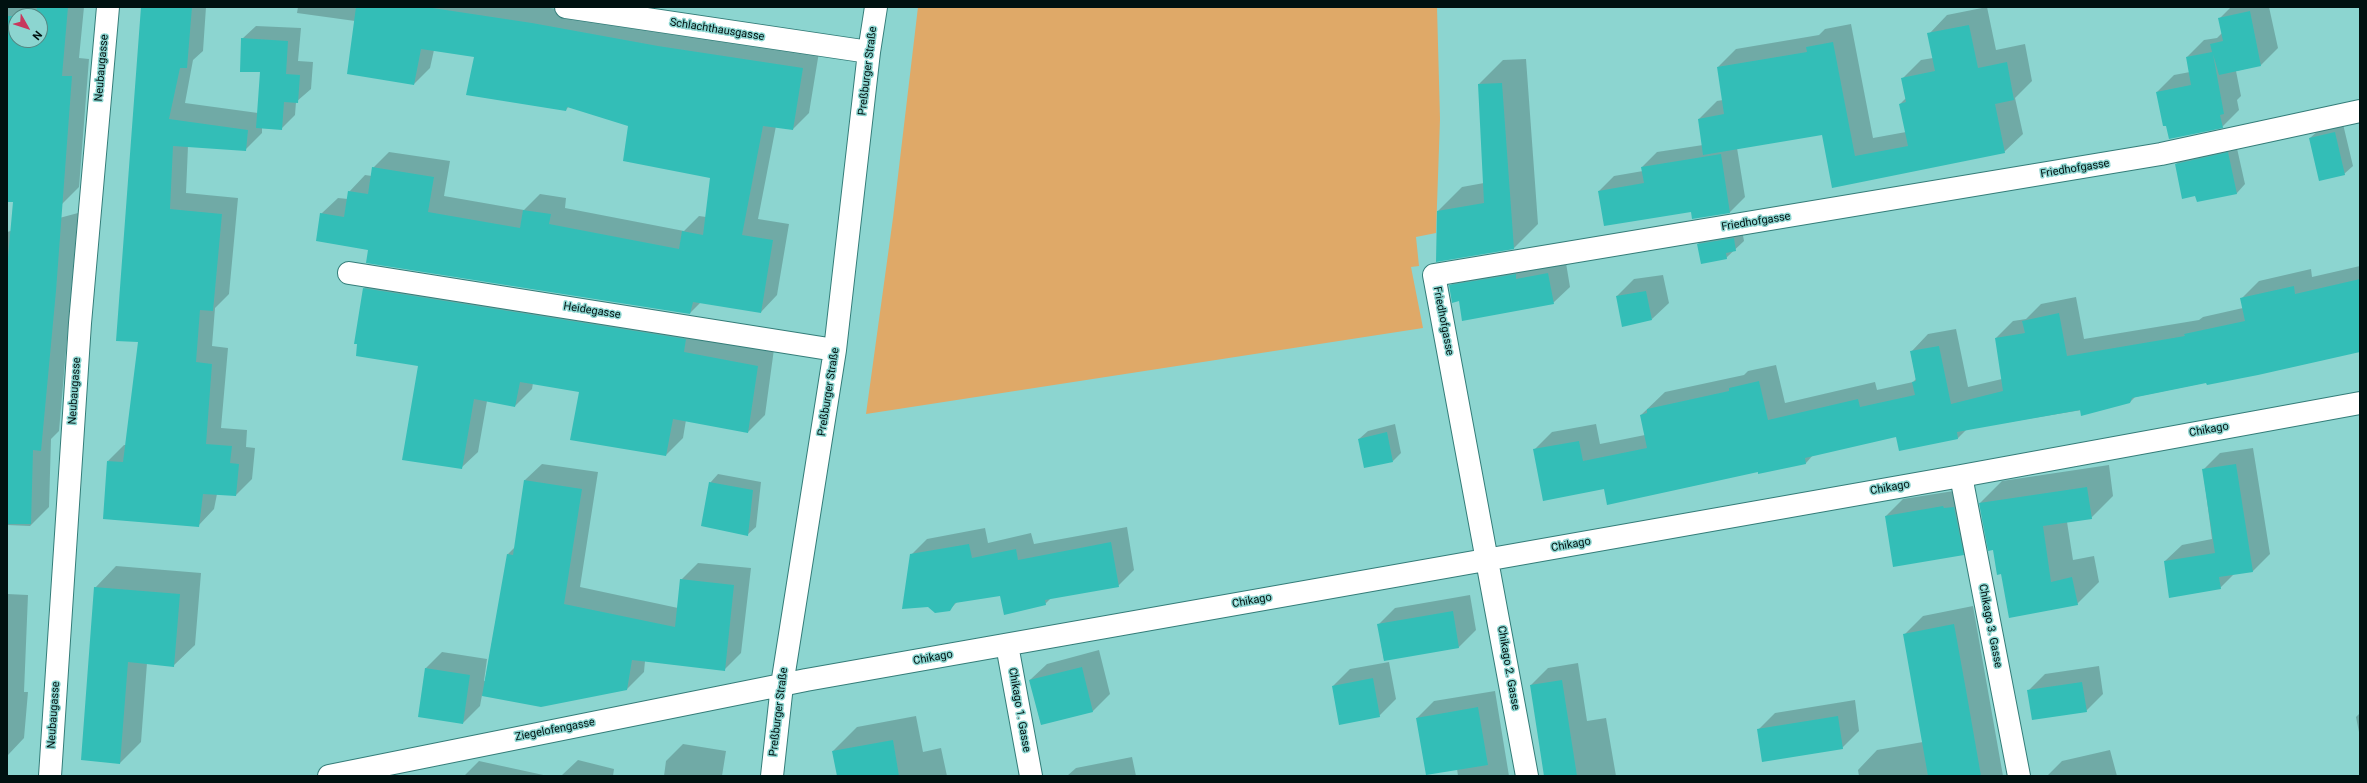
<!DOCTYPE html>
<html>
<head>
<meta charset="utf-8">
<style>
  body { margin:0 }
  #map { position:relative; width:2367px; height:783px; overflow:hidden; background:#8cd5d0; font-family:Roboto,sans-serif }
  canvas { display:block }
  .frame { position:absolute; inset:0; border:8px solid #001110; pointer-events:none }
  .north { position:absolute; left:8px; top:8px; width:40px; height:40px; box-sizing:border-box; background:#8cd5d0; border:1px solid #548783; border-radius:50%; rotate:129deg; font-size:11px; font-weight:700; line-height:16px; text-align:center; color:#001110 }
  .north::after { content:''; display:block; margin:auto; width:14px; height:18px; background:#c8385d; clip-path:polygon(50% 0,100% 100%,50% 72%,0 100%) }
</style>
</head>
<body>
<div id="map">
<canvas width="2367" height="783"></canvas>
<div class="frame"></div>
<div class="north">N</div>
</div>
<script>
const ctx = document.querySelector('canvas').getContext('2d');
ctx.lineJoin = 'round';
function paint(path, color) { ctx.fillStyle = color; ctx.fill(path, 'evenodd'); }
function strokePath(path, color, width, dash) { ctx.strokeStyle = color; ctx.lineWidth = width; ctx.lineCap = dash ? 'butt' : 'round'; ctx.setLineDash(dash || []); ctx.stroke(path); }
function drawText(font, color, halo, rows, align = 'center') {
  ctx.font = font + ' Roboto,sans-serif'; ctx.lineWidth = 3; ctx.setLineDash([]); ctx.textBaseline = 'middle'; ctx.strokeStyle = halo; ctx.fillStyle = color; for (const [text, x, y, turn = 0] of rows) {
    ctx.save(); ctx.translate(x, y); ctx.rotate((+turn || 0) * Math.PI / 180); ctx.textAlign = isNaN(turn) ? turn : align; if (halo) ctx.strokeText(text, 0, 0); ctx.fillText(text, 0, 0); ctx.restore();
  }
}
paint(new Path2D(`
  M 918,7 L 1437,7 L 1440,119 L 1436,233 L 1416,237 L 1419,266 L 1411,267 L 1423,328 L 866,414 L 893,218 Z`), '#dfa968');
paint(new Path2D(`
  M 7,7 L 84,7 L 79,58 L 89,59 L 79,187 L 61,205 L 7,201 ZM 16,16 L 40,16 L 40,40 L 16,40 Z
  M 143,7 L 206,7 L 203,51 L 193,60 L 185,103 L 258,113 L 261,71 L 242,39 L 256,26 L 301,28 L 298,61 L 313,62 L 311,89 L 296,102 L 295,115 L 281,129 L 262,127 L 262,133 L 245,150 L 188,146 L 186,193 L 238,198 L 229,294 L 215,308 L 212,346 L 228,348 L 221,428 L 247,430 L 246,447 L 255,448 L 252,479 L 236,495 L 217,494 L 214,509 L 198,526 L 108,461 L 124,445 L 126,445 L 139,341 Z
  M 298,7 L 544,7 L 819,52 L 809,113 L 793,129 L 776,126 L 758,219 L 789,224 L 777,295 L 761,312 L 701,302 L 690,313 L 369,249 L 321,214 L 338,198 L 348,199 L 349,192 L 365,175 L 372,176 L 373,168 L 389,152 L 450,161 L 444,196 L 524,210 L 540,194 L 566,198 L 565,208 L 684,231 L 699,216 L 706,217 L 711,177 L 629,125 L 569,106 L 566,110 L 475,56 L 434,50 L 430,68 L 414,84 L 355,21 L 297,13 Z
  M 1987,7 L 1996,50 L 2025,44 L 2032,81 L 2015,98 L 2023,134 L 2004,152 L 1833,187 L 1823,134 L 1737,148 L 1745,197 L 1730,212 L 1692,211 L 1599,191 L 1614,176 L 1643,171 L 1642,167 L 1657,152 L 1703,145 L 1699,119 L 1717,101 L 1723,100 L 1718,67 L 1736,49 L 1819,35 L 1825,29 L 1851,24 L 1873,138 L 1906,132 L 1900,104 L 1906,98 L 1902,79 L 1921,60 L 1933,58 L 1929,34 L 1947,15 Z
  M 2231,7 L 2269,7 L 2278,48 L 2261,65 L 2236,71 L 2241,96 L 2237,100 L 2239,110 L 2222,127 L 2157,92 L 2174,75 L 2190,72 L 2187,57 L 2204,40 L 2217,38 L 2222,33 L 2219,19 Z
  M 1526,59 L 1538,224 L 1514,248 L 1438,211 L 1462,187 L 1484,183 L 1479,84 L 1503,60 Z
  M 2343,124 L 2353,166 L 2344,174 L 2310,138 L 2319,130 Z
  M 2236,144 L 2245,184 L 2237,193 L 2196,194 L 2176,164 L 2184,156 Z
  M 78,213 L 59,431 L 51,439 L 49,507 L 30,526 L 7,525 L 7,232 Z
  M 1742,230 L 1744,241 L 1726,258 L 1698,244 L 1706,236 Z
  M 1565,257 L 1570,287 L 1553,303 L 1460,300 L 1450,286 L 1467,269 Z
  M 2360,266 L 2360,351 L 2135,397 L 2130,402 L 1967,429 L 1958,438 L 1897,436 L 1813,455 L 1806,463 L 1759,470 L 1605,488 L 1534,450 L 1552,432 L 1596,424 L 1600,444 L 1645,435 L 1641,415 L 1665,392 L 1744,375 L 1748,371 L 1776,365 L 1785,403 L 1875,382 L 1877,390 L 1913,382 L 1916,379 L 1911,352 L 1928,334 L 1956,329 L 1968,387 L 2002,379 L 1996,338 L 2013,321 L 2026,319 L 2041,304 L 2076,297 L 2084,339 L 2199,320 L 2203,317 L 2243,308 L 2241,299 L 2259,281 L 2311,269 L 2312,277 Z
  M 380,272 L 774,349 L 765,415 L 748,432 L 686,420 L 683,438 L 666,455 L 581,391 L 533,383 L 532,389 L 515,406 L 487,401 L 478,452 L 461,468 L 419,365 L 364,288 Z
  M 1663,275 L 1669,303 L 1652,319 L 1617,296 L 1634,279 Z
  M 1395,424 L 1401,453 L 1393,461 L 1359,439 L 1368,431 Z
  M 2253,448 L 2270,554 L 2253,571 L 2235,573 L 2220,588 L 2165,561 L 2182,545 L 2212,539 L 2203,470 L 2220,453 Z
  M 542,464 L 598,472 L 580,587 L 678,608 L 681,580 L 698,563 L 751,568 L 741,653 L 724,670 L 645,661 L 644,672 L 627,689 L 541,706 L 482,695 L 480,706 L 463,723 L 425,669 L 442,652 L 487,659 L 484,681 L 485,681 L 508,554 L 515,547 L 525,480 Z
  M 2109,465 L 2113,496 L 2091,518 L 2067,522 L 2073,560 L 2094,556 L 2099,582 L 2077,604 L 2002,573 L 1980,503 L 2002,481 Z
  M 718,474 L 761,482 L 756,527 L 747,535 L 710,483 Z
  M 1960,490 L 1980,537 L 1963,554 L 1886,516 L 1903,499 Z
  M 1127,527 L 1134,570 L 1118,586 L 1052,597 L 1045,604 L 1001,594 L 958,601 L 949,610 L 911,555 L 927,539 L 985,528 L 988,543 L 1031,533 L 1034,544 Z
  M 116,566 L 201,573 L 195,645 L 173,666 L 147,663 L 141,742 L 120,763 L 95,588 Z
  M 7,594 L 28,595 L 24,692 L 28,692 L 24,738 L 8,755 Z
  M 1470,595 L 1476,630 L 1459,647 L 1384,660 L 1378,625 L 1395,608 Z
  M 1973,606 L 2003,776 L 1859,776 L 1858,770 L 1877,750 L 1923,742 L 1904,635 L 1923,616 Z
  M 1099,650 L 1110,694 L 1093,711 L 1041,724 L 1030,680 L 1047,664 Z
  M 1389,662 L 1396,699 L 1379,716 L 1333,686 L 1350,669 Z
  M 1578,663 L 1587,721 L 1606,718 L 1616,776 L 1545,776 L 1531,685 L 1548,668 Z
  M 2099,666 L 2103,694 L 2086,711 L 2028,691 L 2045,674 Z
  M 1495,691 L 1509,776 L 1458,776 L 1457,769 L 1417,718 L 1434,701 Z
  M 1855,700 L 1859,731 L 1842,748 L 1758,730 L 1775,713 Z
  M 2360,713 L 2360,737 L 2356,717 Z
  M 916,716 L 923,752 L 941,748 L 947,776 L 838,776 L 833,751 L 857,727 Z
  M 683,744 L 726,751 L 722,776 L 664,776 L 666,761 Z
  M 2110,750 L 2117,776 L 2047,776 L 2062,761 Z
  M 1132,757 L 1136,776 L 1067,776 L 1076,768 Z
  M 578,760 L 614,769 L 613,776 L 561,776 Z
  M 479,761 L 548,776 L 464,776 Z`), '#0003');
paint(new Path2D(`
  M 37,7 L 68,7 L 62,76 L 72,76 L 56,291 L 41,451 L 33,450 L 31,524 L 7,524 L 7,269 L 13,202 L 7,202 L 7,16 L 16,16 L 16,40 L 40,40 L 40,16 L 36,16 Z
  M 141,7 L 192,7 L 187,68 L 180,68 L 169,119 L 248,130 L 246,151 L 173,146 L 170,209 L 222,214 L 213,311 L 200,310 L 196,362 L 212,364 L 206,444 L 232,446 L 230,463 L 239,464 L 236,496 L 203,494 L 199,527 L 103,519 L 107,461 L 123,462 L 138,342 L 116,341 Z
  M 356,7 L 426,7 L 532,23 L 658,46 L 803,68 L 793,130 L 763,126 L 742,235 L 773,240 L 761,313 L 693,302 L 690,314 L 366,263 L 368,250 L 316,241 L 320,213 L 344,217 L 348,191 L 368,194 L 372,167 L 434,177 L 428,212 L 520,228 L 523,210 L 551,214 L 549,224 L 679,249 L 682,231 L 703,235 L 710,178 L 623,161 L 628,126 L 567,107 L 566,111 L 466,95 L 474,57 L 421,49 L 414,85 L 347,74 Z
  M 2250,11 L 2261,66 L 2219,75 L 2213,54 L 2224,114 L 2220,115 L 2223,128 L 2169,139 L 2166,126 L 2163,126 L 2156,92 L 2191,85 L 2186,57 L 2212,52 L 2210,44 L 2223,41 L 2218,18 Z
  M 1969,25 L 1978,68 L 2007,62 L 2014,100 L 1995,104 L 2005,153 L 1832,188 L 1822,135 L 1703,155 L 1698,119 L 1724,114 L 1717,67 L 1807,52 L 1806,47 L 1833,42 L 1855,156 L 1908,146 L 1899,104 L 1906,102 L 1901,78 L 1935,71 L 1927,33 Z
  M 241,38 L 288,41 L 286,74 L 300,75 L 298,103 L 284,102 L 282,130 L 256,128 L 260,72 L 240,72 Z
  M 1502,83 L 1514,249 L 1436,262 L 1437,211 L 1484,203 L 1478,84 Z
  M 2335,132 L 2345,175 L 2319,181 L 2309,138 Z
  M 2228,152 L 2237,194 L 2197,202 L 2195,196 L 2182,199 L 2175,164 Z
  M 1721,154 L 1730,213 L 1692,219 L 1691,212 L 1604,226 L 1598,191 L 1644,183 L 1641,167 Z
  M 1734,238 L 1736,251 L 1726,253 L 1727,259 L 1701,264 L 1697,244 Z
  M 1548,273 L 1554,304 L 1462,321 L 1459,301 L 1452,303 L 1449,285 L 1516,274 L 1516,279 Z
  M 2360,279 L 2360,352 L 2258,375 L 2207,385 L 2206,383 L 2132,398 L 2130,403 L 2081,416 L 2080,410 L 1957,432 L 1958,439 L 1899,451 L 1896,437 L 1805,458 L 1806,464 L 1758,474 L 1758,472 L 1607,505 L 1604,489 L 1543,501 L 1533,449 L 1579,441 L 1583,461 L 1647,448 L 1640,415 L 1647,413 L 1647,409 L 1729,391 L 1729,388 L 1759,381 L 1768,420 L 1858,399 L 1860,407 L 1915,395 L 1912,382 L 1916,381 L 1910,351 L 1939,346 L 1951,404 L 2003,391 L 1995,338 L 2025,333 L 2022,321 L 2059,313 L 2067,356 L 2185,336 L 2184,334 L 2245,321 L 2240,298 L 2294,286 L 2295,294 Z
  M 363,288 L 686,339 L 684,352 L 758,366 L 748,433 L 673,419 L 666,456 L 570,440 L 579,392 L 520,382 L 515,407 L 474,399 L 462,469 L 402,460 L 418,366 L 356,356 L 357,344 L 354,344 Z
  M 1646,291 L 1652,320 L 1622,327 L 1616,296 Z
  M 1387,432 L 1393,462 L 1364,468 L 1358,439 Z
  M 2236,464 L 2253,572 L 2219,577 L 2221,589 L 2169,598 L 2164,561 L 2215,553 L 2202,469 Z
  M 524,480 L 582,489 L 564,604 L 675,627 L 680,579 L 734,585 L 725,671 L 632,660 L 627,690 L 541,707 L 482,696 L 507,554 L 513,555 Z
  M 709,482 L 753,490 L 748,536 L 701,526 Z
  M 2087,487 L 2092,519 L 2043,526 L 2051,582 L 2072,577 L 2078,605 L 2009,618 L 2001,574 L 1997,575 L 1993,550 L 1988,551 L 1979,503 Z
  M 1943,506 L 1944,508 L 1954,507 L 1964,555 L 1893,567 L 1885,516 Z
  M 1111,542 L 1119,587 L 1045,600 L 1046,605 L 1004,615 L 1000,596 L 955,603 L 950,611 L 935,613 L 928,607 L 902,609 L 910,554 L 969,544 L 972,558 L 1016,549 L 1018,560 Z
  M 94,587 L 180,594 L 174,667 L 128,662 L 120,764 L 81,760 Z
  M 1453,611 L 1459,648 L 1384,661 L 1377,624 Z
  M 1954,624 L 1966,690 L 1981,776 L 1928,776 L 1903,634 Z
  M 1082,667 L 1093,712 L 1041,725 L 1029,680 Z
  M 425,668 L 470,675 L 463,724 L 418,717 Z
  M 1373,678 L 1380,717 L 1339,725 L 1332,686 Z
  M 1562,680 L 1577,776 L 1544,776 L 1530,685 Z
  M 2082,682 L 2087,712 L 2032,720 L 2027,690 Z
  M 1478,707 L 1488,765 L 1426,775 L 1416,718 Z
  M 1838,716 L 1843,749 L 1762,762 L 1757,729 Z
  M 893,740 L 899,776 L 837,776 L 832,751 Z`), '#33beb7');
const minor = new Path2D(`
  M 566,7 L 869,52
  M 349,273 L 835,350
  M 1961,476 L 2019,776
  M 1007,645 L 1031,776
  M 50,776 L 80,323 L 108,7
  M 329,776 L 806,680 L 1961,476 L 2360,403
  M 772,776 L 782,685 L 835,350 L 869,52 L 876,7
  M 1527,776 L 1434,275 L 2161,154 L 2360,111`);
strokePath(minor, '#347d79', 24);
strokePath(minor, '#fff', 22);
drawText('11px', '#001110', '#8cd5d0', [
  ["Schlachthausgasse",717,30,9],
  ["Neubaugasse",102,68,-85],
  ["Preßburger Straße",868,71,-83],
  ["Friedhofgasse",2075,169,-9],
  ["Friedhofgasse",1756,222,-9],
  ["Heidegasse",592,311,9],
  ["Friedhofgasse",1443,321,79],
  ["Neubaugasse",75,391,-86],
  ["Preßburger Straße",829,392,-81],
  ["Chikago",2209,430,-10],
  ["Chikago",1890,488,-10],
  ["Chikago",1571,545,-10],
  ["Chikago",1252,601,-10],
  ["Chikago 3. Gasse",1990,626,79],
  ["Chikago",933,658,-10],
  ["Chikago 2. Gasse",1508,668,80],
  ["Chikago 1. Gasse",1019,710,80],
  ["Preßburger Straße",779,712,-83],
  ["Neubaugasse",54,715,-86],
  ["Ziegelofengasse",555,730,-11]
]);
</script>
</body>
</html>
